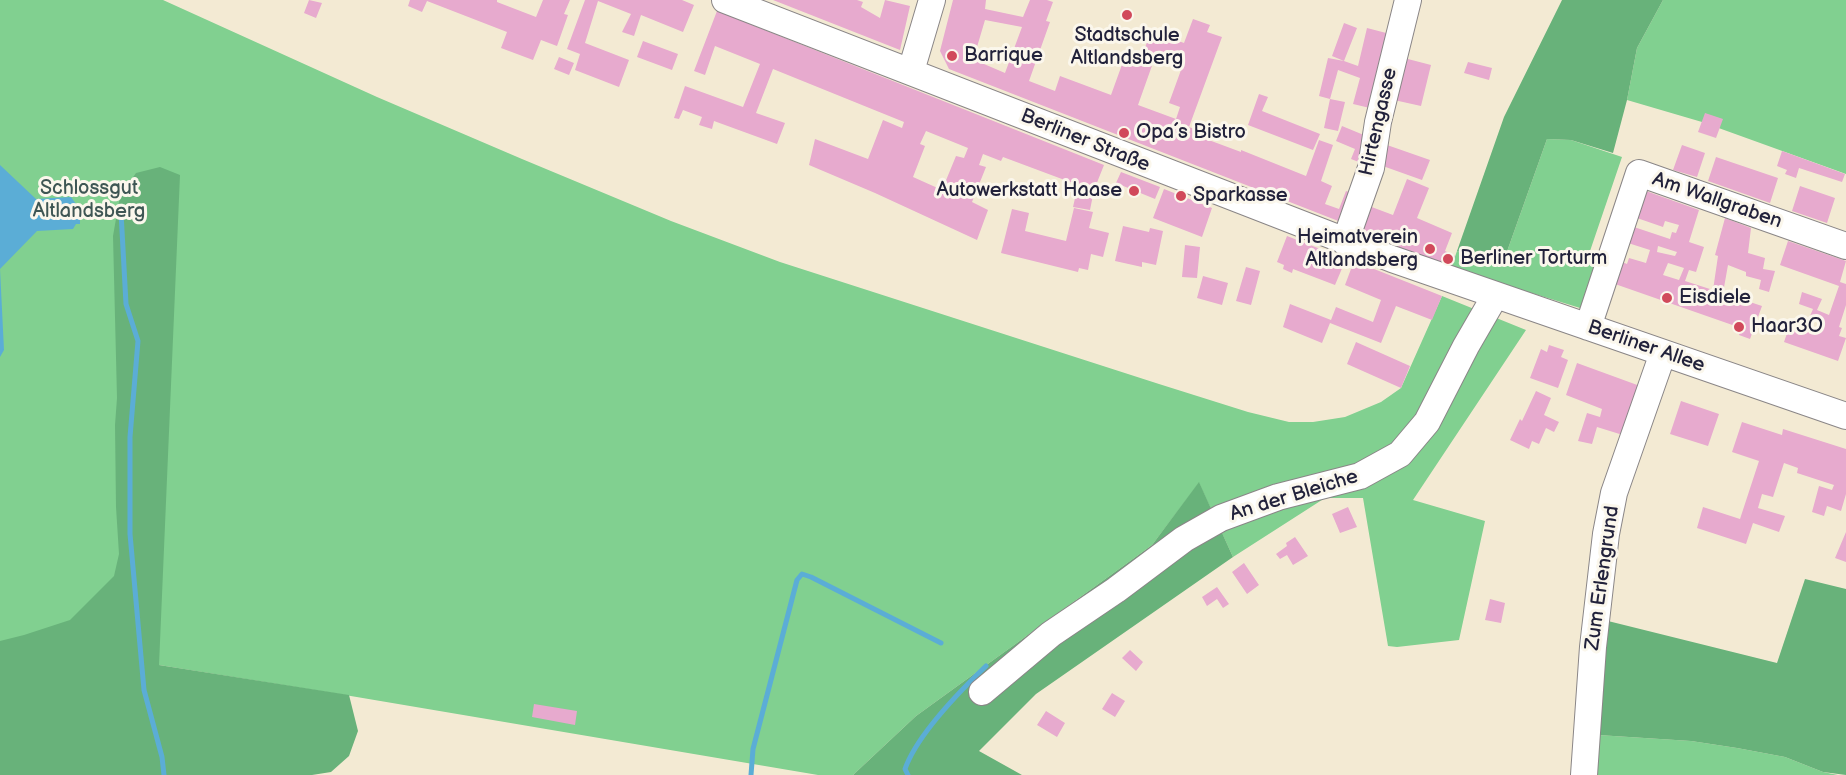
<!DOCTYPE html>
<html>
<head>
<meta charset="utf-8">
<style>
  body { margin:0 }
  canvas { display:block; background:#f3ead3 }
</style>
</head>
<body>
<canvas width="1846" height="775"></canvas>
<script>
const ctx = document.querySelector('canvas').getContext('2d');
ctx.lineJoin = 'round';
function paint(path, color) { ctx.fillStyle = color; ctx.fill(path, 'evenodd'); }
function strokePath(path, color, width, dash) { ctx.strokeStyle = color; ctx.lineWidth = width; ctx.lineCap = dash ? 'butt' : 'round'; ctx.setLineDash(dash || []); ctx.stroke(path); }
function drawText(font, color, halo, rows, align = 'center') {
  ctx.font = font + ' "Balsamiq Sans",sans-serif'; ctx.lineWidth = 6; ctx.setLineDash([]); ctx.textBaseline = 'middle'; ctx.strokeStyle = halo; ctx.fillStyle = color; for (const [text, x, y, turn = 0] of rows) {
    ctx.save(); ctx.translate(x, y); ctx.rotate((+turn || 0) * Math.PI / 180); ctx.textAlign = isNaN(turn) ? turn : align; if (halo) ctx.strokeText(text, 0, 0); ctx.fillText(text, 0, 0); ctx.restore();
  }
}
paint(new Path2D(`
  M 0,0 L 163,0 L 377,97 L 522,159 L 671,221 L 780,262 L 1159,384 L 1248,412 L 1289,422 L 1313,422 L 1345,417 L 1381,402 L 1401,388 L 1442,296 L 1526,330 L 1413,500 L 1485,521 L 1459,640 L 1397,647 L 1388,646 L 1363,498 L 1325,498 L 1233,557 L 1199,483 L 1152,545 L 916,716 L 853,775 L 818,775 L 339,694 L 159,665 L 0,775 Z
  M 1663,0 L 1846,0 L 1846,174 L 1702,122 L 1627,100 L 1637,48 Z
  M 1547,139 L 1571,140 L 1622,157 L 1589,254 L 1602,259 L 1587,303 L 1580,308 L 1451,268 L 1457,251 L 1469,255 L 1504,260 Z
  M 1598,735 L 1691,741 L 1737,748 L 1785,757 L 1823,772 L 1838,775 L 1594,775 Z`), '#81d090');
paint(new Path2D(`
  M 1562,0 L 1663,0 L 1637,48 L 1627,100 L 1613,153 L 1571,140 L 1547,139 L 1504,260 L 1469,255 L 1457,251 L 1504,117 Z
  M 160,167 L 180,175 L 159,665 L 349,695 L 358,731 L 349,756 L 331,772 L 312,775 L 0,775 L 0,641 L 24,635 L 70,620 L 114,576 L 119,554 L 116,507 L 115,425 L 117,398 L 113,236 L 120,196 L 136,173 Z
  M 1199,482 L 1233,557 L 1036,694 L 979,751 L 1022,775 L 853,775 L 916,716 L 1152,545 Z
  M 1805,579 L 1846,589 L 1846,775 L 1823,772 L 1785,757 L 1737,748 L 1691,741 L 1598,735 L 1608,621 L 1777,663 Z`), '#68b27a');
paint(new Path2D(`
  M 0,165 L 36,199 L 71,197 L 76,204 L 80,204 L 80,224 L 76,224 L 73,229 L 37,231 L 0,269 L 4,350 L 0,357 Z`), '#5badd6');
strokePath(new Path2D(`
  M 73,213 L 121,212 L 126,304 L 138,341 L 130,437 L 130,534 L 144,690 L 162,757 L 164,775
  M 751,775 L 753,749 L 797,580 L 802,574 L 811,577 L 941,643
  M 908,775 L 905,769 C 917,735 960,691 986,666`), '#5badd6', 5);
paint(new Path2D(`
  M 309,0 L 322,3 L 316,18 L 304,13 Z
  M 410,0 L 497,0 L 497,2 L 536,17 L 543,0 L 570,0 L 564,14 L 568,15 L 557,46 L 541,40 L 533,60 L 501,48 L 507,32 L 427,1 L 422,12 L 408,6 Z
  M 585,0 L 682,0 L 694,5 L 683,32 L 641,15 L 634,36 L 622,32 L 631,14 L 598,1 L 585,43 L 629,60 L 619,87 L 575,70 L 580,54 L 567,49 Z
  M 773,0 L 857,0 L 863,2 L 861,7 L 880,18 L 885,0 L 910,6 L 900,50 Z
  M 953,0 L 986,0 L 985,9 L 1023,17 L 1030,0 L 1047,0 L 1053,2 L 1046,21 L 1050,22 L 1029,81 L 1055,91 L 1060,76 L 1111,95 L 1124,59 L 1136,63 L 1139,55 L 1142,56 L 1151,31 L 1184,43 L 1193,19 L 1210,25 L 1207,32 L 1222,37 L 1189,127 L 1208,134 L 1206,139 L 1241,152 L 1241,150 L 1306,176 L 1319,140 L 1333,145 L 1321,181 L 1332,186 L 1325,204 L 1339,209 L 1346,191 L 1357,195 L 1346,224 L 949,69 L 940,51 ZM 985,20 L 1022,27 L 1005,73 L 984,64 L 987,55 L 973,50 L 975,46 L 977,47 ZM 1154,60 L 1181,70 L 1169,103 L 1180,107 L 1176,119 L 1138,105 Z
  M 717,11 L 1104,165 L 1094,190 L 1090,210 L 1073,207 L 1078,185 L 1003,157 L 1001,161 L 983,154 L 979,165 L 986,167 L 972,202 L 988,210 L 977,240 L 875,193 L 809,165 L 815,139 L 868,159 L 883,120 L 902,128 L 904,122 L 773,69 L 756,113 L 785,123 L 777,144 L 714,121 L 712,129 L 699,125 L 702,117 L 683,110 L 679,119 L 674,118 L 685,86 L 743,107 L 760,64 L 715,46 L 705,75 L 694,71 ZM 926,131 L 968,148 L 964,158 L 956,156 L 942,190 L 913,177 L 925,146 L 920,144 Z
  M 1344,23 L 1357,28 L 1344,61 L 1332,56 Z
  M 1367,28 L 1390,34 L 1374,109 L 1353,104 L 1360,78 L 1338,70 L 1330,99 L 1319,96 L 1328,58 L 1344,61 L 1358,66 Z
  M 643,41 L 678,54 L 672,70 L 637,57 Z
  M 559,57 L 574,63 L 569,75 L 554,69 Z
  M 1404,58 L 1431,65 L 1421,106 L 1394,100 Z
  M 1468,62 L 1492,68 L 1489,80 L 1464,73 Z
  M 1259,94 L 1268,97 L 1262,111 L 1320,134 L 1313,150 L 1248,125 Z
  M 1330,99 L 1345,102 L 1338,131 L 1324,128 Z
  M 1705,113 L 1723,119 L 1716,138 L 1698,132 Z
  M 1342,126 L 1371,138 L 1364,164 L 1351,159 L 1355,149 L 1336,141 Z
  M 1387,145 L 1430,160 L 1422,180 L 1380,165 Z
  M 1682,145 L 1705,153 L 1697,177 L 1673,170 Z
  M 1782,151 L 1845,174 L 1842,182 L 1799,168 L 1796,178 L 1785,174 L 1787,170 L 1777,166 Z
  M 1716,157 L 1778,178 L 1770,203 L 1708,181 Z
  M 1121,172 L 1160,187 L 1155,199 L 1116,183 Z
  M 1407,179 L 1429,188 L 1417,218 L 1452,233 L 1445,251 L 1455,256 L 1451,268 L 1359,231 L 1369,206 L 1393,215 Z
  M 1800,186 L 1835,198 L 1827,223 L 1792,211 Z
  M 1164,189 L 1212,208 L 1202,237 L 1153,218 Z
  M 1646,191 L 1699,210 L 1689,242 L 1704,247 L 1696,272 L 1689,270 L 1685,281 L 1713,290 L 1718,256 L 1715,255 L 1725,218 L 1751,228 L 1748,253 L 1765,258 L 1763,269 L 1775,271 L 1769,292 L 1759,289 L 1761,280 L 1746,276 L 1746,272 L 1728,265 L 1723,293 L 1762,306 L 1750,339 L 1739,335 L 1741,328 L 1615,284 L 1622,262 L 1627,264 L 1629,258 L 1646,263 L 1650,250 L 1628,243 L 1634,227 L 1670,239 L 1672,232 L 1676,233 L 1679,225 L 1665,221 L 1663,227 L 1637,218 ZM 1658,246 L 1677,252 L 1675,256 L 1657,252 ZM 1668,263 L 1684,268 L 1679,280 L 1663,275 Z
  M 1074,208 L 1093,212 L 1089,228 L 1109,233 L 1103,257 L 1091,254 L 1088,270 L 1079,268 L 1078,272 L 1001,253 L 1012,209 L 1029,213 L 1025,231 L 1066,241 Z
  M 1123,226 L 1149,232 L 1150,228 L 1163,231 L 1156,265 L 1142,262 L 1142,267 L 1115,261 Z
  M 1287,236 L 1346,259 L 1335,285 L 1293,269 L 1292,273 L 1283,269 L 1284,265 L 1277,262 Z
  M 1788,241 L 1846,261 L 1840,282 L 1846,284 L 1846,305 L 1839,327 L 1842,328 L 1839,336 L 1846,338 L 1838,361 L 1784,342 L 1792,319 L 1819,329 L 1822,320 L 1810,316 L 1813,309 L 1799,304 L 1802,292 L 1822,299 L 1817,310 L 1829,315 L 1839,286 L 1780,265 Z
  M 1185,245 L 1200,247 L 1197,278 L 1182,277 Z
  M 1354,261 L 1442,296 L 1432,320 L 1396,306 L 1381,343 L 1330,323 L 1322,343 L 1283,327 L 1290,304 L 1331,320 L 1336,307 L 1373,322 L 1381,300 L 1345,285 Z
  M 1246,267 L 1260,271 L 1251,305 L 1236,301 Z
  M 1203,276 L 1228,283 L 1222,305 L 1197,298 Z
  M 1356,342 L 1410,366 L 1401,388 L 1347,364 Z
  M 1549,345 L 1564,350 L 1561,357 L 1568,360 L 1558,388 L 1530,378 L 1541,349 L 1547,352 Z
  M 1577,363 L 1640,386 L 1626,436 L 1597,427 L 1592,444 L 1578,441 L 1587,413 L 1600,417 L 1602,409 L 1566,395 Z
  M 1536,391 L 1551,398 L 1544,415 L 1559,422 L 1554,432 L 1546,428 L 1539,444 L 1532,441 L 1529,449 L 1510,440 L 1520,419 L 1522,421 Z
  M 1681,401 L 1719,414 L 1708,446 L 1670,434 Z
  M 1742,422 L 1782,435 L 1783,429 L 1846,449 L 1846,494 L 1841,511 L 1827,506 L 1824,516 L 1812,512 L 1819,486 L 1832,490 L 1834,485 L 1797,473 L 1798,468 L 1784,463 L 1773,497 L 1762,494 L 1758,508 L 1785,516 L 1779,532 L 1753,523 L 1746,544 L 1697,528 L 1703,507 L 1740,519 L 1759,461 L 1732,452 Z
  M 1348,507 L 1357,527 L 1340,533 L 1332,514 Z
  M 1846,532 L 1846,562 L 1835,558 Z
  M 1295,537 L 1308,556 L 1293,565 L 1287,555 L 1280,559 L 1276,554 L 1287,546 L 1286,543 Z
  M 1244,563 L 1259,585 L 1247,594 L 1232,572 Z
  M 1217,587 L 1229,604 L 1223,608 L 1217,599 L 1207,606 L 1202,597 Z
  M 1490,599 L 1505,603 L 1501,623 L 1485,620 Z
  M 1130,650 L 1143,662 L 1136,671 L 1122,658 Z
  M 1112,693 L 1125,701 L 1115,717 L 1102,709 Z
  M 534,704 L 577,711 L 575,725 L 532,717 Z
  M 1046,711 L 1065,723 L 1057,737 L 1037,725 Z`), '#e7aace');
const minor = new Path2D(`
  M 725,0 L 1392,259 L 1846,416
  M 911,71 L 932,0
  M 1345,242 L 1371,168 L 1378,122 L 1408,0
  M 1588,327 L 1639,173 L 1846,246
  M 982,692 L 1051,634 L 1116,590 L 1184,539 L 1221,518 L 1278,497 L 1360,476 L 1400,454 L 1427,422 L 1466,346 L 1495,296
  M 1584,775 L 1593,647 L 1606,534 L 1614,493 L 1663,353`);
strokePath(minor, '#8a8687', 28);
strokePath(minor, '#fff', 26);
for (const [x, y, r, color] of [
  [1127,15,6,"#d1495b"],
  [952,56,6,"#d1495b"],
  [1124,133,6,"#d1495b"],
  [1134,191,6,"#d1495b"],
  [1181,196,6,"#d1495b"],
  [1430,249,6,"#d1495b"],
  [1448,259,6,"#d1495b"],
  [1667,298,6,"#d1495b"],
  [1739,327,6,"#d1495b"]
]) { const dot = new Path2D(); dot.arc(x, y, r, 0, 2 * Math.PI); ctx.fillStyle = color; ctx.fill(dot); strokePath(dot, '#fbf7ec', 2); }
drawText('20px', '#22223b', '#fbf7ec', [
  ["Stadtschule",1127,36,"center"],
  ["Altlandsberg",1127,59,"center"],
  ["Barrique",964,56],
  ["Opa´s Bistro",1136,133],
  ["Autowerkstatt Haase",1122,191,"right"],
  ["Sparkasse",1193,196],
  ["Heimatverein",1418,238,"right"],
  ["Altlandsberg",1418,261,"right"],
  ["Berliner Torturm",1460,259],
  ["Eisdiele",1679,298],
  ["Haar3O",1751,327]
], 'left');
drawText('20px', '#22223b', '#fbf7ec', [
  ["Hirtengasse",1379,122,-77],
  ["Berliner Straße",1085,141,22],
  ["Am Wallgraben",1717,201,19],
  ["Berliner Allee",1646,347,19],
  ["An der Bleiche",1294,496,-17],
  ["Zum Erlengrund",1603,578,-82]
]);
drawText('20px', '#3e5654', '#fbf7ec', [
  ["Schlossgut",89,189],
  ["Altlandsberg",89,212]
]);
</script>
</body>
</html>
